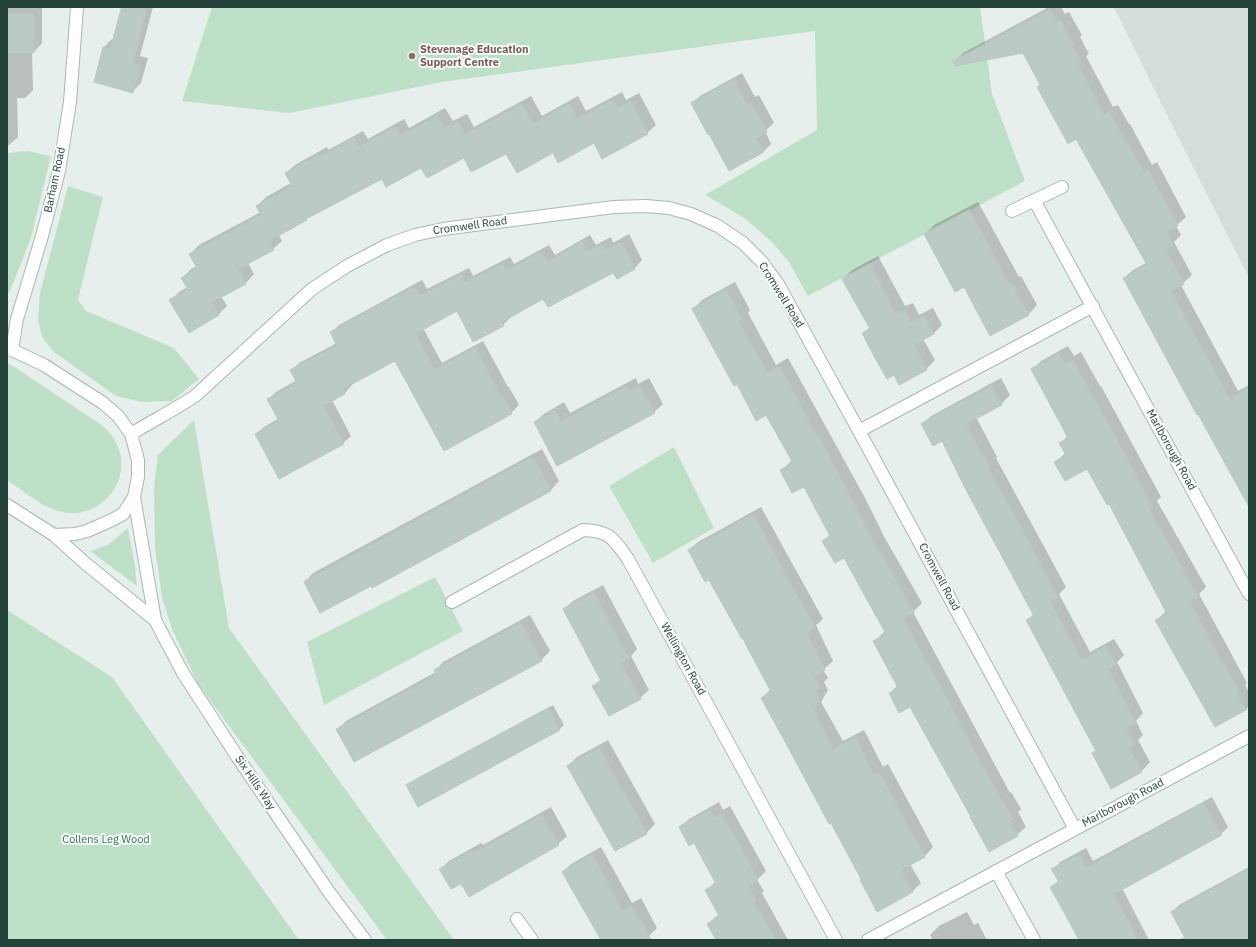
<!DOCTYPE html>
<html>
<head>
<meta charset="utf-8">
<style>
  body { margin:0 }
  #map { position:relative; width:1256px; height:947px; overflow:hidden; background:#e6efeb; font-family:"IBM Plex Sans",sans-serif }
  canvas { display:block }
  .frame { position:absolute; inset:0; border:8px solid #24423a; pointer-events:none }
</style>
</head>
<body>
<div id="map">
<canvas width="1256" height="947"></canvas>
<div class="frame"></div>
</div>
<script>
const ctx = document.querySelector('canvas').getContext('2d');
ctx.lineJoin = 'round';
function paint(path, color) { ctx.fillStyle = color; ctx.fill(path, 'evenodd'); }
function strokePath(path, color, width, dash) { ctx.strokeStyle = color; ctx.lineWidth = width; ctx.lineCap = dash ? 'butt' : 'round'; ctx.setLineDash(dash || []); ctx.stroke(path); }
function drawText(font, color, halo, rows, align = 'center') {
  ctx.font = font + ' "IBM Plex Sans",sans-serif'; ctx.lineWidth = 4; ctx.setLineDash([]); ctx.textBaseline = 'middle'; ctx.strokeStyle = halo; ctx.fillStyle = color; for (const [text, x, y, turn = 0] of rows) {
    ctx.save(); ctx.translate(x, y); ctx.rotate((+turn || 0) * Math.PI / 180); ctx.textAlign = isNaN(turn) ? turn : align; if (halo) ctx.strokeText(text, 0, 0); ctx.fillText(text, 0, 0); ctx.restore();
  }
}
paint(new Path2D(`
  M 1114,7 L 1249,7 L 1249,278 L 1163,107 Z`), '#d4dfda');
paint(new Path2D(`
  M 212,7 L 980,7 L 992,94 L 1025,181 L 808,296 L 789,262 L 771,241 L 743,217 L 705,195 L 817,130 L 815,31 L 442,82 L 289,113 L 182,101 Z
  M 27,151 L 51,156 L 31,238 L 10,291 L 7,294 L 7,153 Z
  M 68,186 L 103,197 L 78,300 L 86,311 L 174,348 L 199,379 L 172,401 L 141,402 L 116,396 L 54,352 L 42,337 L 38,319 L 40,293 Z
  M 7,363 L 16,368 L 103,426 C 109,432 114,437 117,445 C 134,480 100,521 62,512 C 45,509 22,490 7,480 Z
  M 194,420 L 229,628 L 454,940 L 387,940 L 198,684 L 172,629 L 162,597 L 155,549 L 154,487 L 158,455 Z
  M 674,447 L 714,528 L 653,563 L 609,486 Z
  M 128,528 L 135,567 L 137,586 L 90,551 L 108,545 Z
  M 435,577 L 463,631 L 324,705 L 307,642 Z
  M 7,610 L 112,677 L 299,940 L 7,940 Z`), '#bfe0c8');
paint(new Path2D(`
  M 7,7 L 42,7 L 42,43 L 34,52 L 32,52 L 33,90 L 25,98 L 17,98 L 18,137 L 9,145 L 7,145 Z
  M 123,7 L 153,7 L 140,56 L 148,58 L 141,83 L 133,91 L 95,81 L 104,47 L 112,39 L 114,40 Z
  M 1049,7 L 1061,7 L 1065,14 L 1069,12 L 1082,35 L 1080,37 L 1089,54 L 1086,56 L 1113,107 L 1118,105 L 1129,124 L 1130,124 L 1152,165 L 1157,162 L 1186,217 L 1176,226 L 1181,235 L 1174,242 L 1192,275 L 1181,285 L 1238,391 L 1249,385 L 1249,505 L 1124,278 L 1133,270 L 1146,263 L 1076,138 L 1041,84 L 1024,52 L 955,61 L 963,53 Z
  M 742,73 L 755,97 L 759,95 L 774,123 L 765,131 L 771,144 L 763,152 L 692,104 L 700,96 Z
  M 622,92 L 626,100 L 639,93 L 656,125 L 647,133 L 594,142 L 553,152 L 507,152 L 464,157 L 422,166 L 382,178 L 311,215 L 307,219 L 279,235 L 282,241 L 273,249 L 248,263 L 254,274 L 246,283 L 221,296 L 227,306 L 219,314 L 170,301 L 179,292 L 188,287 L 182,278 L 191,269 L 197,266 L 190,254 L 199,245 L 261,212 L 257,206 L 266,197 L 291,183 L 286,173 L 295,165 L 327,147 L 328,150 L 363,131 L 368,139 L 404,119 L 409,128 L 445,108 L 453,121 L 467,114 L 474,127 L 531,96 L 542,116 L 578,96 L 586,111 Z
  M 978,202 L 1019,277 L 1021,276 L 1037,305 L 1029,314 L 991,335 L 964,286 L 925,234 L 934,225 Z
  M 629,234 L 642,260 L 635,268 L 613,271 L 544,298 L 511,316 L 511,317 L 503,325 L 474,340 L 457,310 L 423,328 L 442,363 L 483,341 L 508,387 L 509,387 L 519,405 L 511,413 L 395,360 L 351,383 L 352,385 L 345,393 L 332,400 L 351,436 L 343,443 L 256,434 L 264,427 L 278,419 L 268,399 L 276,392 L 297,380 L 291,370 L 299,363 L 337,343 L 331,333 L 339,325 L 422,280 L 427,289 L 469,268 L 473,276 L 510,257 L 514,264 L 549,245 L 555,255 L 590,235 L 596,245 L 611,237 L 613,243 Z
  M 878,256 L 905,306 L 913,303 L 919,315 L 933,308 L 942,325 L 934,333 L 923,339 L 935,360 L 926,369 L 894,374 L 864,333 L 870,327 L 843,279 L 852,270 Z
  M 735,282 L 750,310 L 748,313 L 776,365 L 788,358 L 864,496 L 882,532 L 882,533 L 922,603 L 913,612 L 1010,793 L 1011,792 L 1021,809 L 1018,812 L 1026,827 L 1017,835 L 971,817 L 910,706 L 890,693 L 898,685 L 875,641 L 885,631 L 845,557 L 824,541 L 830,534 L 805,485 L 781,471 L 792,460 L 766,414 L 737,383 L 693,309 L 702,300 Z
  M 1068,346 L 1074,356 L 1081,352 L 1100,386 L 1101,386 L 1161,497 L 1157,501 L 1206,587 L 1199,594 L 1247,683 L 1245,685 L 1249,692 L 1249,706 L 1246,710 L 1157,620 L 1166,611 L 1109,503 L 1088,468 L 1056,462 L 1065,453 L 1060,443 L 1068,436 L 1033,370 L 1041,361 Z
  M 636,378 L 638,384 L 649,378 L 663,404 L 654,412 L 558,465 L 535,422 L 544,414 L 564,402 L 570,413 Z
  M 1001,378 L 1010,395 L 1001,404 L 976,417 L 997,457 L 996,458 L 1066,587 L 1059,594 L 1090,652 L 1114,639 L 1124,655 L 1117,662 L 1143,713 L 1136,721 L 1143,735 L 1138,740 L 1150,762 L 1142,771 L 1112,787 L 1097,751 L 1027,620 L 1034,614 L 942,440 L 923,424 L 931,416 Z
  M 542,449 L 559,481 L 551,490 L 372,586 L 371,585 L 305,582 L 313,573 Z
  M 761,507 L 823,619 L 816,625 L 833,661 L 823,670 L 828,678 L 824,682 L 828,690 L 821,702 L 843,741 L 864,730 L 883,767 L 888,764 L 933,847 L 925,856 L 910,864 L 921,883 L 912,892 L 862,879 L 762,698 L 771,689 L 743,638 L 710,579 L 689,550 L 698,542 Z
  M 603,585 L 637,649 L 631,656 L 649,690 L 640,698 L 594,686 L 601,679 L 564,609 L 573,601 Z
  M 530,615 L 550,651 L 541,660 L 355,761 L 338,730 L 346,721 L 436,672 L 435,671 L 443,662 Z
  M 553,705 L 564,725 L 560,729 L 418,806 L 407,786 L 411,782 Z
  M 608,740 L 655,824 L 646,833 L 568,766 L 577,757 Z
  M 1212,797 L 1228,827 L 1221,834 L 1122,888 L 1149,940 L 1081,940 L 1051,887 L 1059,880 L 1053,870 L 1060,862 L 1086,848 L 1093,861 Z
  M 719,802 L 723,810 L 730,806 L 766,871 L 757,880 L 764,891 L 762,893 L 788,940 L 717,940 L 708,924 L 719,914 L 706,891 L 716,881 L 694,842 L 680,827 L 689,819 Z
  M 551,807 L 567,836 L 558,844 L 462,882 L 441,869 L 449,861 L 481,843 L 483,845 Z
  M 601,847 L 632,903 L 641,898 L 657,928 L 649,936 L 642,940 L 602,940 L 563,872 L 571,864 Z
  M 1249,867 L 1249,940 L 1179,940 L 1185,937 L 1172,912 L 1179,905 Z
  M 967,912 L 974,925 L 978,923 L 987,940 L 933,940 L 930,935 L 939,926 Z`), '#0003');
const building = new Path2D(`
  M 122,7 L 147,7 L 133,64 L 140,66 L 133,93 L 94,82 L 103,47 L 110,49 Z
  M 1050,10 L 1056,22 L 1060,20 L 1074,44 L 1072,46 L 1081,63 L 1078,65 L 1104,115 L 1109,112 L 1120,132 L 1121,132 L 1144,173 L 1148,170 L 1178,226 L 1167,232 L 1173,244 L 1165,249 L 1184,284 L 1171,291 L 1229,399 L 1249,388 L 1249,507 L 1198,414 L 1197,415 L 1123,278 L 1147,265 L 1076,139 L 1068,144 L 1037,87 L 1040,85 L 1023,53 L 955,66 L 953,61 Z
  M 7,14 L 34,14 L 34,53 L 7,53 Z
  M 734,80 L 747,105 L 750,102 L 767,132 L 756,138 L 764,152 L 729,171 L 709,134 L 708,135 L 691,103 Z
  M 613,100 L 618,108 L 630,101 L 648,134 L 602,159 L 594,143 L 558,163 L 553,153 L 517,173 L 506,154 L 471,172 L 464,158 L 427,178 L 421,168 L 386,187 L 382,179 L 306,219 L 307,220 L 269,241 L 274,250 L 238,269 L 246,284 L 212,302 L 219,315 L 189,333 L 169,300 L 188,289 L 181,278 L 197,268 L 189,254 L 261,215 L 256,206 L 292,186 L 285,173 L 318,155 L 319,157 L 354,138 L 359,147 L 395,127 L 400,136 L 437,116 L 444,129 L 458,122 L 465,135 L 522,104 L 533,124 L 569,104 L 577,119 Z
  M 969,210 L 1010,285 L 1012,284 L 1029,315 L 990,336 L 964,287 L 955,292 L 924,234 Z
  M 582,242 L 588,252 L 603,244 L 606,250 L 621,242 L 635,269 L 617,279 L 613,273 L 548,307 L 543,299 L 502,322 L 504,326 L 473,342 L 457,311 L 415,334 L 434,370 L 475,348 L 500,395 L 501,394 L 512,414 L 444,451 L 395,361 L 343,389 L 345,394 L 323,406 L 344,444 L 279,479 L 255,434 L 279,421 L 267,399 L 297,383 L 290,370 L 337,346 L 330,332 L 414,287 L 419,296 L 461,275 L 465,283 L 502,264 L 506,271 L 541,252 L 547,262 Z
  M 870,264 L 896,314 L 904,310 L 911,323 L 924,316 L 934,334 L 914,345 L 927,370 L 899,385 L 894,375 L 887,379 L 875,358 L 862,333 L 870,329 L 842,279 Z
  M 726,290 L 742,320 L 739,321 L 767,373 L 779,366 L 818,438 L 819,438 L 874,542 L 914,612 L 903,618 L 1001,800 L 1003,800 L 1013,819 L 1009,820 L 1018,836 L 989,852 L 970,817 L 971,817 L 910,707 L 899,713 L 889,693 L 898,688 L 873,641 L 886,634 L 844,558 L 835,563 L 822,541 L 830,536 L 804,487 L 792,493 L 780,470 L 793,463 L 766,415 L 756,421 L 737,384 L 734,386 L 692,309 Z
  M 1059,354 L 1065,364 L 1072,360 L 1091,394 L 1092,394 L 1134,472 L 1153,507 L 1149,509 L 1198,597 L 1189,601 L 1239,692 L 1237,694 L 1246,710 L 1215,727 L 1155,620 L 1167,614 L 1109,504 L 1107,505 L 1087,469 L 1065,481 L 1054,462 L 1066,455 L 1059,443 L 1068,438 L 1031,369 Z
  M 627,386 L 629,391 L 640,386 L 655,413 L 557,466 L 534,422 L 555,410 L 561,421 Z
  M 992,386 L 1002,405 L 966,424 L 989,466 L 988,467 L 1058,597 L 1050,601 L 1082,660 L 1106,646 L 1116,665 L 1108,669 L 1135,723 L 1126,728 L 1135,744 L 1129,748 L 1142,772 L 1111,789 L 1092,753 L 1096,751 L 1026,620 L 1034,616 L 964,486 L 942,441 L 933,446 L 921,424 Z
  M 533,457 L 551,491 L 372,588 L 371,586 L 320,613 L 304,582 Z
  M 753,515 L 815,628 L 807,632 L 825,670 L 814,677 L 820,688 L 815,690 L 820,699 L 814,711 L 834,749 L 856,737 L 874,775 L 879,772 L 925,857 L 901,870 L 913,892 L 877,912 L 860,880 L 861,879 L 831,823 L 829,824 L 788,747 L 761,698 L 771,692 L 743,639 L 742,639 L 709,580 L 705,582 L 688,550 Z
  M 594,593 L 629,658 L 621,663 L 641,699 L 609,716 L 592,686 L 601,681 L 563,609 Z
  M 521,623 L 542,661 L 354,762 L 336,729 L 436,675 L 434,670 Z
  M 549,708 L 560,730 L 418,807 L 406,785 Z
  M 599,748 L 647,834 L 615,851 L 567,766 Z
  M 1204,803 L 1222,835 L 1114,894 L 1138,940 L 1079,940 L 1050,887 L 1059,882 L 1051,869 L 1079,855 L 1086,868 Z
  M 710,810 L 714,818 L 722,814 L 758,880 L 748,886 L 756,900 L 754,902 L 775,940 L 716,940 L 707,924 L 719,916 L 705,890 L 716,884 L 694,843 L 689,846 L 679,827 Z
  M 542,815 L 559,845 L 469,897 L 461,884 L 451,889 L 439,869 L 472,851 L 474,853 Z
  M 592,855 L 623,911 L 632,906 L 651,940 L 601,940 L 562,872 Z
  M 1249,869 L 1249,940 L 1186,940 L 1171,912 Z`);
paint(building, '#bbcac4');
strokePath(building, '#b8c9c2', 1);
const minor = new Path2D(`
  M 1034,200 L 1249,594
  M 1012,211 L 1062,187
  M 7,349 L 12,350 L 44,365 L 103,403 L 118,416 L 131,434 L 138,460 L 138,477 L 134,497 L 123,514 L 112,520 L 87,531 L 75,534 L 54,535
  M 12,350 L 17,319 L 42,236 L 59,171 L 70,102 L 77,7
  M 859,431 L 1093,306
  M 131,434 C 152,421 174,410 195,396 L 312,289 L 347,266 L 387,245 L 415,235 L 443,229 L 614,207 L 646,206 L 669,208 L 691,214 L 718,226 L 743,243 L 762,262 L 778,284 L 859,431 L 1075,829
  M 134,497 L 155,620 L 183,673 L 238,758 L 329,892 L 365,940
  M 7,505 L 54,535 L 85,563 L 155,620
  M 452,602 L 583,530 C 610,531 613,538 628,559 L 836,940
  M 996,871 L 1034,940
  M 517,919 L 532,940
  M 868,940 L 1249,736`);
strokePath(minor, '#a8b8b2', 14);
strokePath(minor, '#fff', 12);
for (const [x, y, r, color] of [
  [412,56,4,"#8d6e63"]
]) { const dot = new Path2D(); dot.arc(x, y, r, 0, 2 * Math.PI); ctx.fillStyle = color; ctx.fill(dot); strokePath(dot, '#f7fbf9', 1.5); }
drawText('bold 11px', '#785e54', '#f7fbf9', [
  ["Stevenage Education",420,50],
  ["Support Centre",420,63]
], 'left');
drawText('11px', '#24423a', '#f7fbf9', [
  ["Barham Road",55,180,-78],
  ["Cromwell Road",470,226,-8],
  ["Cromwell Road",781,295,58],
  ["Marlborough Road",1171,450,61],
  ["Cromwell Road",939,577,62],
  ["Wellington Road",683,659,61],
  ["Six Hills Way",255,783,56],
  ["Marlborough Road",1123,803,-28]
]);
drawText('11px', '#2d7a4b', '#f7fbf9', [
  ["Collens Leg Wood",106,840]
]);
</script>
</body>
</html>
